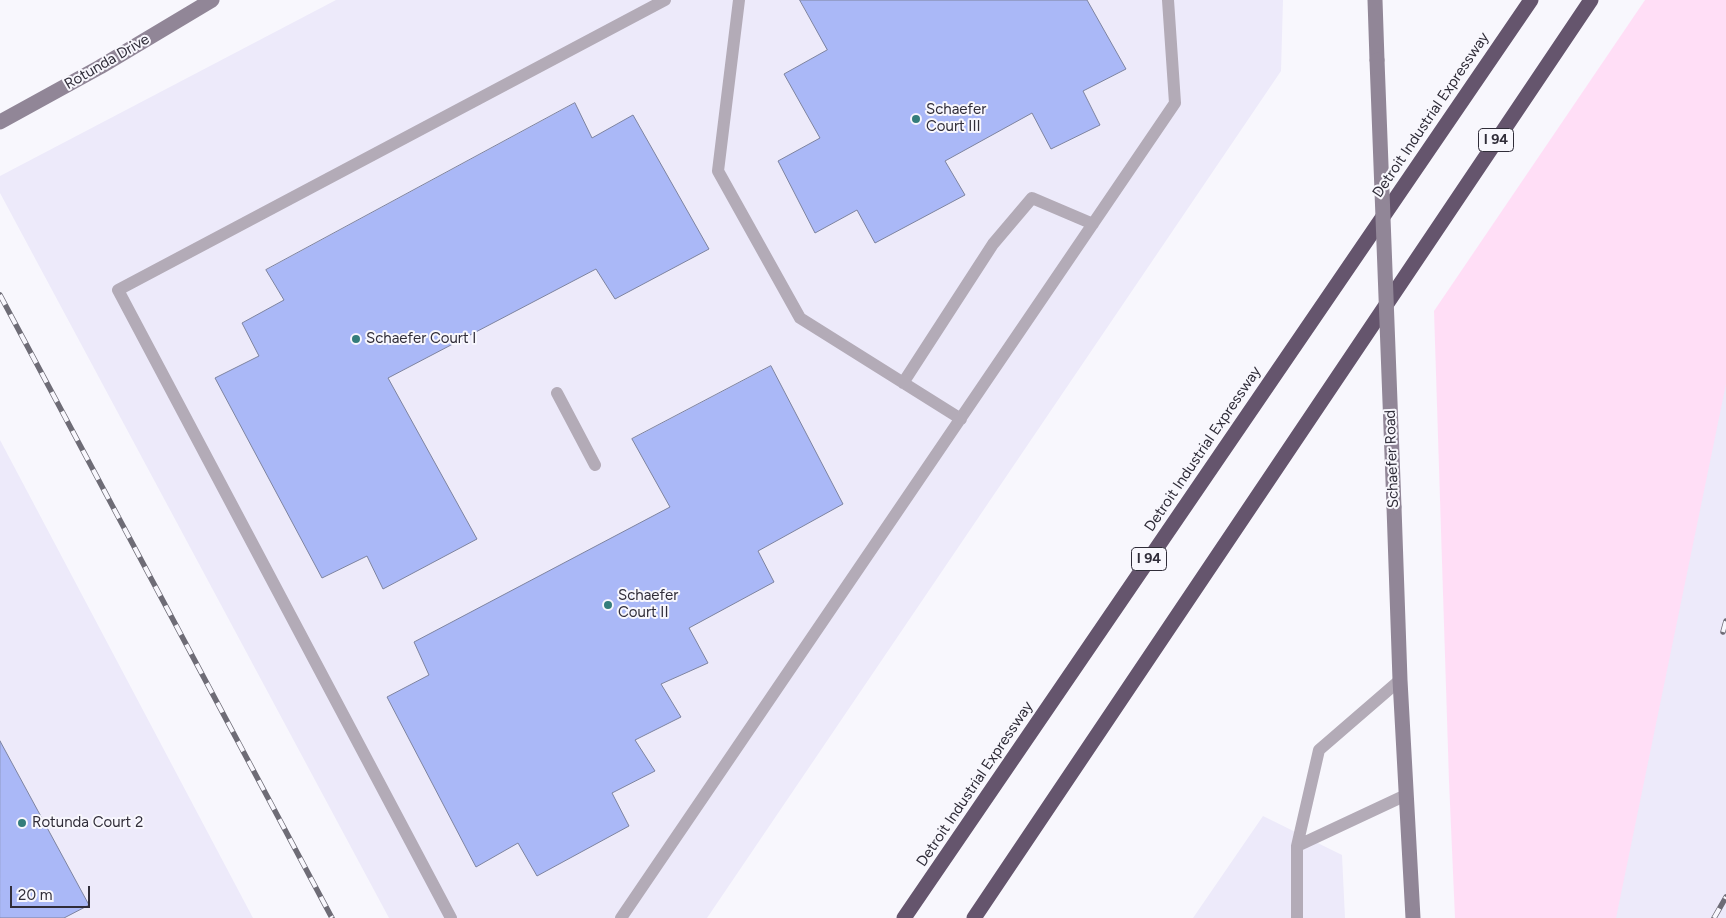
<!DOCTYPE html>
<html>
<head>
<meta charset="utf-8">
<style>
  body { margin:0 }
  #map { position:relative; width:1726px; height:918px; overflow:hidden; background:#f8f7fd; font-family:Figtree,sans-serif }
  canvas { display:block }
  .scale { position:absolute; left:10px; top:886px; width:80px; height:22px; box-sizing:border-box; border:2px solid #302d39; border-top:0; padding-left:6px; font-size:15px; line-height:18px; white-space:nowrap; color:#302d39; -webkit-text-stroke:4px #f8f7fd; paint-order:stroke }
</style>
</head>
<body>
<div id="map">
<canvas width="1726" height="918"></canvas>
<div class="scale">20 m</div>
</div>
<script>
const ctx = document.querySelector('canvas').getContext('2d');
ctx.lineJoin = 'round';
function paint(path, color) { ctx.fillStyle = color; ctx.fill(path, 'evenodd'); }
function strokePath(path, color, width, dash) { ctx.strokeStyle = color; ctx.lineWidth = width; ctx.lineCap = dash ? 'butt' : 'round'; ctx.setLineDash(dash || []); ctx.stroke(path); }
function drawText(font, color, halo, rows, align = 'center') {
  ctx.font = font + ' Figtree,sans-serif'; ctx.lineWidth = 4; ctx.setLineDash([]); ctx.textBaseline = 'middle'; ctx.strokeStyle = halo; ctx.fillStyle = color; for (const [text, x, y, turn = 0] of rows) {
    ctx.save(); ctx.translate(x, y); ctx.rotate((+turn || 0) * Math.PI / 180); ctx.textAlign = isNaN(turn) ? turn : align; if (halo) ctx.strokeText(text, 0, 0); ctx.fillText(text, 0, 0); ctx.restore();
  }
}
paint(new Path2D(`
  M 336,0 L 1283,0 L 1281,71 L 707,918 L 389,918 L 0,193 L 0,176 Z
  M 1726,96 L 1726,918 L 1481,918 Z
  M 0,440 L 253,918 L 0,918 Z
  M 1263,816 L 1342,855 L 1345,918 L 1193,918 Z`), '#edeafa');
paint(new Path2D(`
  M 1645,0 L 1726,0 L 1726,384 L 1616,918 L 1455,918 L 1449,781 L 1434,311 Z`), '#ffdef6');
const building = new Path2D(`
  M 800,0 L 1087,0 L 1126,69 L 1083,91 L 1100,125 L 1051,149 L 1032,113 L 945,161 L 965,195 L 875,243 L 857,210 L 815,233 L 778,161 L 820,138 L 784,74 L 827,50 Z
  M 575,103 L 592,138 L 633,115 L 709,249 L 615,299 L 596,269 L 388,378 L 477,539 L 383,589 L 367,556 L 322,578 L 215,378 L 259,356 L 242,323 L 284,300 L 266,270 Z
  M 771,366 L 843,504 L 758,551 L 774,582 L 689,628 L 708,663 L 661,684 L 681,717 L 635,740 L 655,771 L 612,793 L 629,826 L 537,876 L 518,843 L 476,867 L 387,697 L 429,675 L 414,642 L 670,507 L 632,439 Z
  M 0,741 L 89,905 L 64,918 L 0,918 Z`);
paint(building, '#aab8f7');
strokePath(building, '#7e84a0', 1);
strokePath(new Path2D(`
  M 739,0 L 718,171 L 800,318 L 961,419
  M 903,383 L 993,244 L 1032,198 L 1093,224
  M 557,393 L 595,465
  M 1297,846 L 1406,795
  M 451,918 L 118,290 L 665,0
  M 621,918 L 1175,103 L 1168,0
  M 1297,918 L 1297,846 L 1319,750 L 1400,680`), '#b3abb7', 12);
strokePath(new Path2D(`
  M 1375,0 L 1377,60
  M 0,122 L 100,67 L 212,0
  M 1394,507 L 1400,680 L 1413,918`), '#918697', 15);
strokePath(new Path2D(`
  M 904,918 L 1531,0
  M 974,918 L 1591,0`), '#65556d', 15);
const rail = new Path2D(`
  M 0,295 L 332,918
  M 1723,632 L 1726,621
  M 1714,918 L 1726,897`);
strokePath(rail, '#6e6c76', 5.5);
strokePath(rail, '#f8f7fd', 4, [11]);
strokePath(new Path2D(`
  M 1377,60 L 1394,507`), '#918697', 15);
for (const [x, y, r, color] of [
  [916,119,5,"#347d7b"],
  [356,339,5,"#347d7b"],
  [608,605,5,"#347d7b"],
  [22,823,5,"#347d7b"]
]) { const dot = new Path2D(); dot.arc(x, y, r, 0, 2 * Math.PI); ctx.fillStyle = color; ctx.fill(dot); strokePath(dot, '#f8f7fd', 2); }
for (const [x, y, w] of [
  [1496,140,35],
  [1149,559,35]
]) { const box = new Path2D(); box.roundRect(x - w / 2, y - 11.5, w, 23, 4); ctx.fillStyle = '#f8f7fd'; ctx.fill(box); strokePath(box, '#302d39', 1); }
drawText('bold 14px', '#302d39', null, [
  ["I 94",1496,140],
  ["I 94",1149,559]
]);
drawText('15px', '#302d39', '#f8f7fd', [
  ["Rotunda Drive",107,62,-30],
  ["Detroit Industrial Expressway",1431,115,-56],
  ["Detroit Industrial Expressway",1203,449,-56],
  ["Schaefer Road",1392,459,-92],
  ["Detroit Industrial Expressway",975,784,-56]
]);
drawText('15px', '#302d39', '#f8f7fd', [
  ["Schaefer",926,110],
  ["Court III",926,127],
  ["Schaefer Court I",366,339],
  ["Schaefer",618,596],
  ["Court II",618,613],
  ["Rotunda Court 2",32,823]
], 'left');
</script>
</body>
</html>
